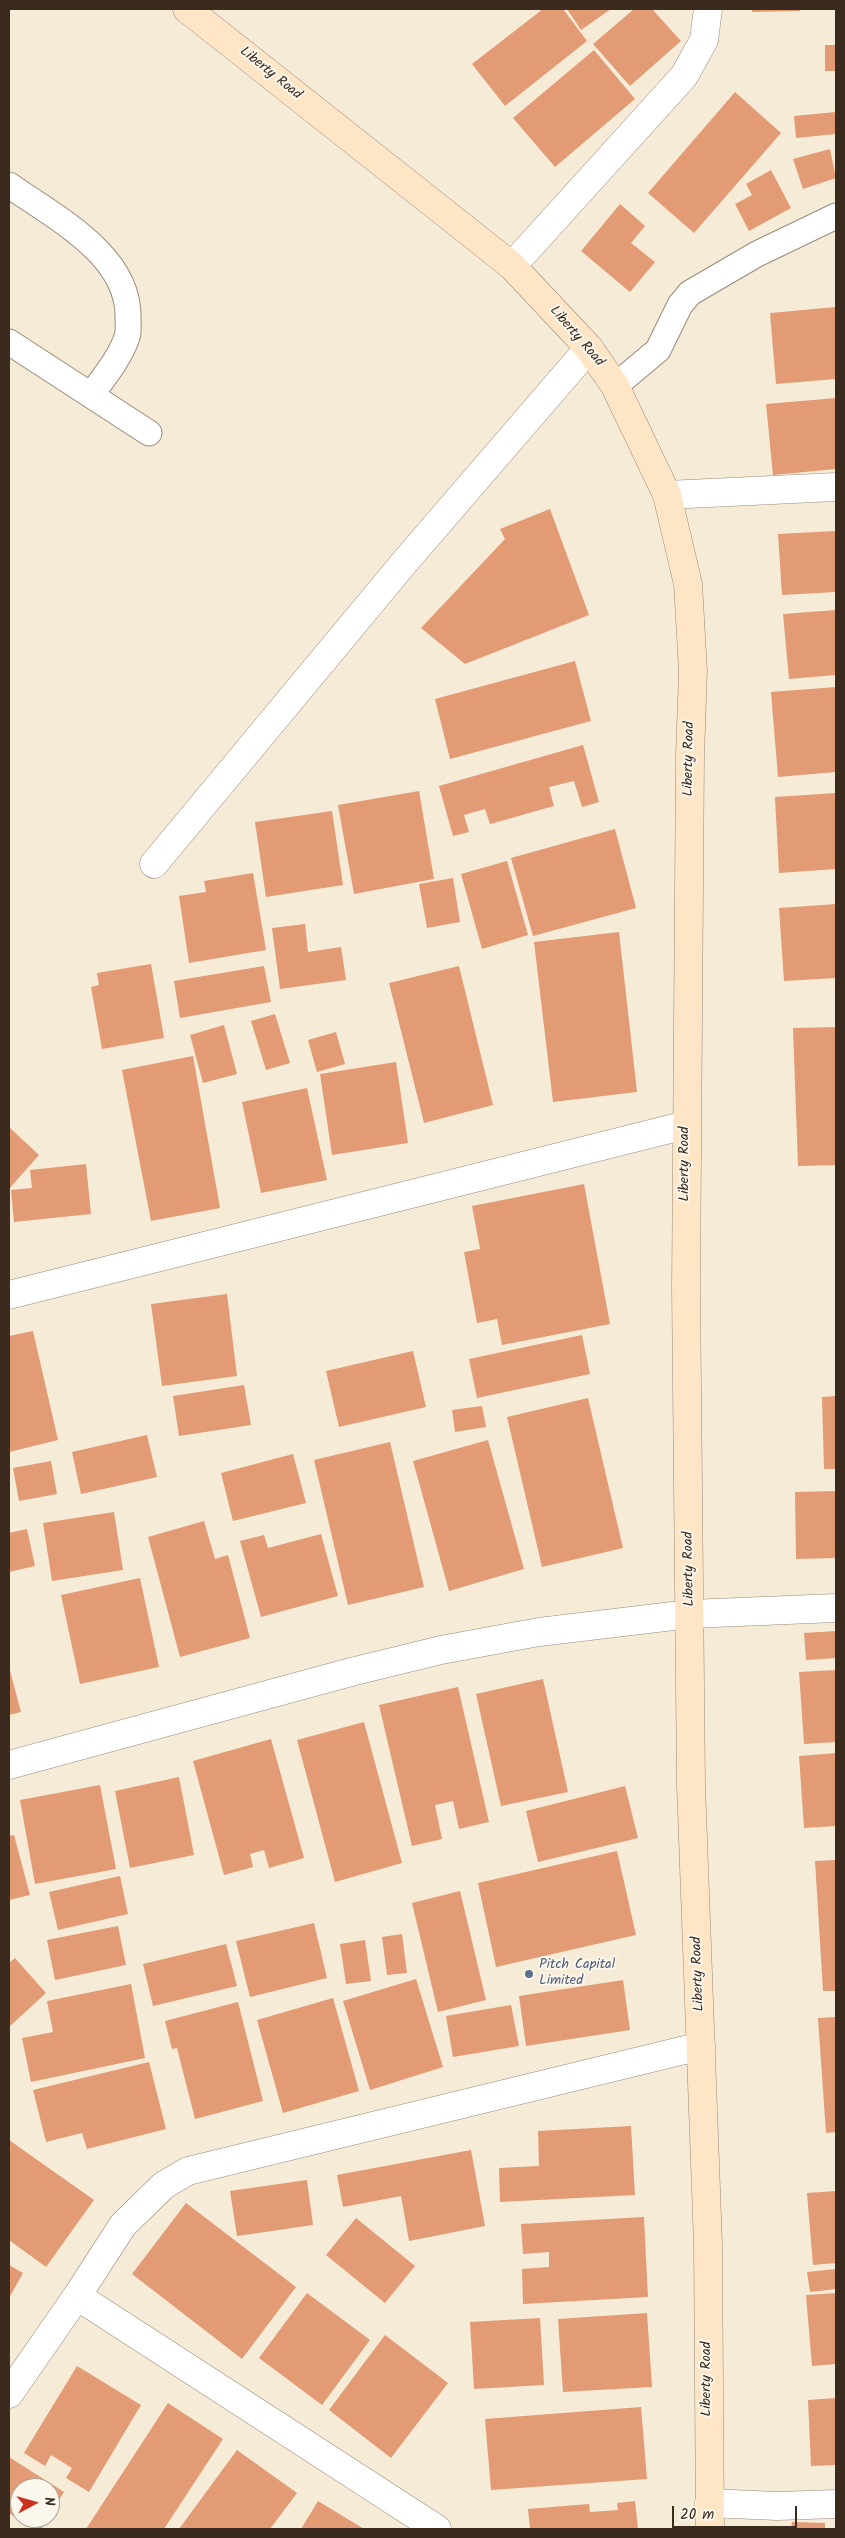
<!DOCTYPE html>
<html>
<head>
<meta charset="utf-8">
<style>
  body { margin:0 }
  #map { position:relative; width:845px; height:2538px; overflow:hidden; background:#f6ebd7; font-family:Kalam,sans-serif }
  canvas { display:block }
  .frame { position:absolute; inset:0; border:10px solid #3b2a1e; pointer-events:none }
  .north { position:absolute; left:10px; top:2478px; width:50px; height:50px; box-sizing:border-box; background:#fbf7ec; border:1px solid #aea59a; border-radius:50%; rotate:84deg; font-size:14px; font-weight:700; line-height:20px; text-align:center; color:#3b2a1e }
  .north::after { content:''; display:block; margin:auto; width:18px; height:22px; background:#c8321e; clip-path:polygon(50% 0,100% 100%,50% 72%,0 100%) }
  .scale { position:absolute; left:672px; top:2506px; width:125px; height:22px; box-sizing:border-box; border:2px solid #3b2a1e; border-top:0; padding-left:6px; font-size:15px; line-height:18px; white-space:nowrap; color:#3b2a1e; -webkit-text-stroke:4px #fbf7ec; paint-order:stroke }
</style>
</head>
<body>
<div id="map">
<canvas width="845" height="2538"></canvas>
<div class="frame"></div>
<div class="north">N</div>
<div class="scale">20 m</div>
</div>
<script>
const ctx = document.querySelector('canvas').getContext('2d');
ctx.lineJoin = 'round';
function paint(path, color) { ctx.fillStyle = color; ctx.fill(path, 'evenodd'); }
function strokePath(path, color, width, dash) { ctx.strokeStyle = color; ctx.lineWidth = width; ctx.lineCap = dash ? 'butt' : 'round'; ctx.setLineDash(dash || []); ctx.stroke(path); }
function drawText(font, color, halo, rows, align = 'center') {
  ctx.font = font + ' Kalam,sans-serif'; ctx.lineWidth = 4; ctx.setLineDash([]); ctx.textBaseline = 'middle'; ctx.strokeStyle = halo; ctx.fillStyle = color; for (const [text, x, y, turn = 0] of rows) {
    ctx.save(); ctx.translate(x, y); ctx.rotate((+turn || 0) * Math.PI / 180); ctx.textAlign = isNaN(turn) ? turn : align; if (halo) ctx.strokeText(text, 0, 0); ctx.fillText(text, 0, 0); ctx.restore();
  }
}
paint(new Path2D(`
  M 543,9 L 563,9 L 587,41 L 505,106 L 472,64 Z
  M 567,9 L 611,9 L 581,30 Z
  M 634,9 L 652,9 L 681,41 L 630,86 L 593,44 Z
  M 752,9 L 800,9 L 800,11 L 752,12 Z
  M 825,45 L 836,45 L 836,71 L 825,71 Z
  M 594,50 L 635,99 L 555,167 L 513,118 Z
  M 735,92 L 781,133 L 694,233 L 648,193 Z
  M 836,112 L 836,134 L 796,138 L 794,116 Z
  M 830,149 L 836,178 L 803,189 L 793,159 Z
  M 771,170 L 791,208 L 749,231 L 735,204 L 752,195 L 746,184 Z
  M 620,204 L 645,226 L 631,243 L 655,262 L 630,292 L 581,251 Z
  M 836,307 L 836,379 L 776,384 L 770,313 Z
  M 836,398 L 836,469 L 773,475 L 766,404 Z
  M 550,509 L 589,615 L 465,664 L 421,628 L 505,539 L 500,529 Z
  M 836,531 L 836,592 L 782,595 L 778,534 Z
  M 836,610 L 836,675 L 789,679 L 783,614 Z
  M 575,661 L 591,721 L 450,759 L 435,699 Z
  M 836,687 L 836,772 L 778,777 L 771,692 Z
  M 583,745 L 599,802 L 582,807 L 574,781 L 549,787 L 554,806 L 490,824 L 485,809 L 464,815 L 469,832 L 453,836 L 439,786 Z
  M 419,791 L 434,879 L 354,894 L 338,805 Z
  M 836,793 L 836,869 L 779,873 L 775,797 Z
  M 332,811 L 343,885 L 266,897 L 255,822 Z
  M 615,829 L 636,908 L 533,936 L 511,858 Z
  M 507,861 L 528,935 L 482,949 L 461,874 Z
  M 253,873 L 266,950 L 189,963 L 179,896 L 206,892 L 204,881 Z
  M 453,878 L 460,922 L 427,928 L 419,884 Z
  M 836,904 L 836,978 L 784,981 L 779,908 Z
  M 305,924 L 308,952 L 341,947 L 346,980 L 280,989 L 272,928 Z
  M 619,932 L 637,1092 L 553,1102 L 534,942 Z
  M 151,964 L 164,1038 L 102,1049 L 91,987 L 99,985 L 97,973 Z
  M 264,966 L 271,1002 L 180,1018 L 174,981 Z
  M 459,966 L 493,1105 L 424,1123 L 389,983 Z
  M 275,1014 L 290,1063 L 266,1070 L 251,1021 Z
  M 224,1025 L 237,1074 L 203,1083 L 190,1035 Z
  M 836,1027 L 836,1165 L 798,1166 L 793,1028 Z
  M 336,1032 L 345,1064 L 317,1072 L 308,1040 Z
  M 193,1056 L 220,1208 L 151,1221 L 122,1070 Z
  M 396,1062 L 408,1143 L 332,1155 L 320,1074 Z
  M 307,1088 L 327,1180 L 261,1193 L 242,1102 Z
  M 9,1127 L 39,1155 L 9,1189 Z
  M 86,1164 L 91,1214 L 14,1222 L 11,1190 L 32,1188 L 30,1170 Z
  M 584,1184 L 610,1324 L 502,1345 L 497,1319 L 477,1323 L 464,1252 L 480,1249 L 472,1206 Z
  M 227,1294 L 237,1376 L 162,1386 L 151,1304 Z
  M 33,1331 L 58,1440 L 9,1452 L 9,1336 Z
  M 582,1335 L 590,1374 L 477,1398 L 469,1359 Z
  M 413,1351 L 426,1407 L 339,1427 L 326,1371 Z
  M 244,1385 L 251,1425 L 179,1436 L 173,1396 Z
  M 836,1396 L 836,1469 L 824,1469 L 822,1397 Z
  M 588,1398 L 623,1548 L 542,1567 L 507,1417 Z
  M 482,1406 L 486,1427 L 455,1432 L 452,1410 Z
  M 147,1435 L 157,1477 L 81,1494 L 72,1452 Z
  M 488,1440 L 524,1569 L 449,1591 L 413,1461 Z
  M 390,1442 L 424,1587 L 348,1605 L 314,1460 Z
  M 293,1454 L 306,1503 L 233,1521 L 221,1473 Z
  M 51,1461 L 57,1494 L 19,1501 L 13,1468 Z
  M 836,1491 L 836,1558 L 796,1559 L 795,1492 Z
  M 114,1512 L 123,1570 L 52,1581 L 43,1523 Z
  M 204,1521 L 215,1559 L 228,1555 L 250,1638 L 180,1657 L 148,1537 Z
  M 27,1529 L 35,1566 L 9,1572 L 9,1533 Z
  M 321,1534 L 338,1596 L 261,1617 L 240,1541 L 264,1535 L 268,1548 Z
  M 140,1578 L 159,1667 L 80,1684 L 61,1595 Z
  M 836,1631 L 836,1658 L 806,1660 L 804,1633 Z
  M 9,1667 L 21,1712 L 9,1715 Z
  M 836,1670 L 836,1742 L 804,1744 L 799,1672 Z
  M 543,1679 L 568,1792 L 501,1806 L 476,1694 Z
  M 458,1687 L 489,1822 L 459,1829 L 453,1801 L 435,1805 L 442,1839 L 412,1846 L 379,1705 Z
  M 364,1722 L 402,1863 L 335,1882 L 297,1740 Z
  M 271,1739 L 304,1858 L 269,1868 L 264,1850 L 250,1854 L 253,1867 L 224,1875 L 193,1761 Z
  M 836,1753 L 836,1826 L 804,1828 L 799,1756 Z
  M 179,1777 L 194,1855 L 130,1868 L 115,1791 Z
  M 100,1785 L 116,1869 L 35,1884 L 20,1800 Z
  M 625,1786 L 638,1838 L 538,1862 L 526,1811 Z
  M 14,1835 L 30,1895 L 9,1900 L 9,1836 Z
  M 617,1851 L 636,1935 L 496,1967 L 478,1883 Z
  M 836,1860 L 836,1991 L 823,1991 L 815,1861 Z
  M 120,1876 L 128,1914 L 58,1930 L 49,1892 Z
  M 460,1891 L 486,2000 L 438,2012 L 412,1903 Z
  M 314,1923 L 327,1978 L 250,1997 L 236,1941 Z
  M 118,1926 L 126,1965 L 55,1980 L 47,1940 Z
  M 402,1934 L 407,1973 L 387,1975 L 382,1937 Z
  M 365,1940 L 371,1981 L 346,1984 L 340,1944 Z
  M 226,1944 L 237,1986 L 153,2006 L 143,1964 Z
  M 15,1958 L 46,1993 L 9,2027 L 9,1963 Z
  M 416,1979 L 443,2067 L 370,2090 L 343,2001 Z
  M 623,1980 L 630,2030 L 526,2046 L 519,1996 Z
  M 131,1984 L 145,2058 L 31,2082 L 22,2038 L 53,2032 L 47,2001 Z
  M 333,1998 L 359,2091 L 283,2113 L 257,2020 Z
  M 238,2002 L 263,2101 L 195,2119 L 177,2048 L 172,2049 L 165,2021 Z
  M 511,2005 L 519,2046 L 453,2057 L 446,2016 Z
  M 836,2017 L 836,2132 L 826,2133 L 818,2018 Z
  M 149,2062 L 166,2129 L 87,2149 L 82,2133 L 46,2142 L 33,2090 Z
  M 631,2126 L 635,2195 L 500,2202 L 499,2168 L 539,2166 L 538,2131 Z
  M 9,2140 L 94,2200 L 46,2267 L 9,2240 Z
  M 471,2150 L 485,2226 L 409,2241 L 401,2196 L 343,2207 L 337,2175 Z
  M 307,2180 L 313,2225 L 237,2236 L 230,2191 Z
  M 836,2191 L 836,2263 L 813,2265 L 807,2193 Z
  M 186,2203 L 296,2287 L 242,2359 L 132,2274 Z
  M 644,2217 L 648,2297 L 523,2304 L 522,2269 L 549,2267 L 549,2252 L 523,2254 L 521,2224 Z
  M 356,2218 L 415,2266 L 385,2303 L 326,2255 Z
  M 9,2265 L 23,2273 L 9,2298 Z
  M 836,2269 L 836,2289 L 810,2292 L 807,2272 Z
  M 307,2293 L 370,2340 L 322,2405 L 259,2358 Z
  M 836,2293 L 836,2364 L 812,2366 L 806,2295 Z
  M 647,2313 L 652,2387 L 563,2392 L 558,2319 Z
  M 540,2318 L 544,2385 L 474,2389 L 470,2322 Z
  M 385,2335 L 448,2383 L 391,2458 L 329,2410 Z
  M 77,2366 L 141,2405 L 89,2492 L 66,2478 L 72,2468 L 51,2455 L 45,2466 L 24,2453 Z
  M 836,2398 L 836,2465 L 811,2466 L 808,2400 Z
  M 168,2403 L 223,2439 L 164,2529 L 86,2529 Z
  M 641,2407 L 647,2479 L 491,2490 L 485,2419 Z
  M 237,2450 L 297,2493 L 270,2529 L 179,2529 Z
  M 9,2457 L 64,2492 L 50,2515 L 50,2488 L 20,2488 L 20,2518 L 48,2518 L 41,2529 L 34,2529 L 9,2513 Z
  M 318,2501 L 364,2529 L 301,2529 Z
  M 635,2501 L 638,2529 L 530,2529 L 528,2509 L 589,2504 L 590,2512 L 618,2510 L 617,2503 Z
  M 792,2522 L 825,2523 L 825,2529 L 791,2529 Z`), '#e29b74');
const lane = new Path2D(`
  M 9,185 C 54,217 130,255 128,318 C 128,324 129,331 127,337 C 120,358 104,377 91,395
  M 9,342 L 149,433
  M 615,386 L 658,350 L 680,305 L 690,293 L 757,254 L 836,216`);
const street = new Path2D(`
  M 512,266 L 684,76 L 704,40 L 708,9
  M 667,495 L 836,487
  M 154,864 L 403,564 L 589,348
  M 9,1295 L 686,1125
  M 9,1765 L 351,1672 L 441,1650 L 539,1632 L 690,1614 L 836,1608
  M 77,2296 L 437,2529
  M 9,2394 L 77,2296 L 123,2225 L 164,2185 L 188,2171 L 701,2046
  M 709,2503 L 777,2506 L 836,2504`);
const secondary = new Path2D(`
  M 187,9 L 512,266 L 589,348 L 615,386 L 667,495 L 688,584 L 693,671 L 690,756 L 686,1287 L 691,1785 L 708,2244 L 710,2529`);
strokePath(lane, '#988a7a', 27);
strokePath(street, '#988a7a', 29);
strokePath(secondary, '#988a7a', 29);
strokePath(lane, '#fff', 25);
strokePath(street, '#fff', 28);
strokePath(secondary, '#fee5c5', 28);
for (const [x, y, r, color] of [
  [529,1974,5,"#5c6f8a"]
]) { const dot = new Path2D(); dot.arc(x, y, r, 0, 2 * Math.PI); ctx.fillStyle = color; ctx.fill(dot); strokePath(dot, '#fbf7ec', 2); }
drawText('14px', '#3b2a1e', '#fbf7ec', [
  ["Liberty Road",270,74,39],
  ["Liberty Road",576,337,49],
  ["Liberty Road",690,759,-89],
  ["Liberty Road",686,1164,-90],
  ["Liberty Road",690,1569,-91],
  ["Liberty Road",699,1974,-92],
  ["Liberty Road",708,2379,-90]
]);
drawText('14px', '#4e5e75', '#fbf7ec', [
  ["Pitch Capital",539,1966],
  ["Limited",539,1982]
], 'left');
</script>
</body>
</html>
